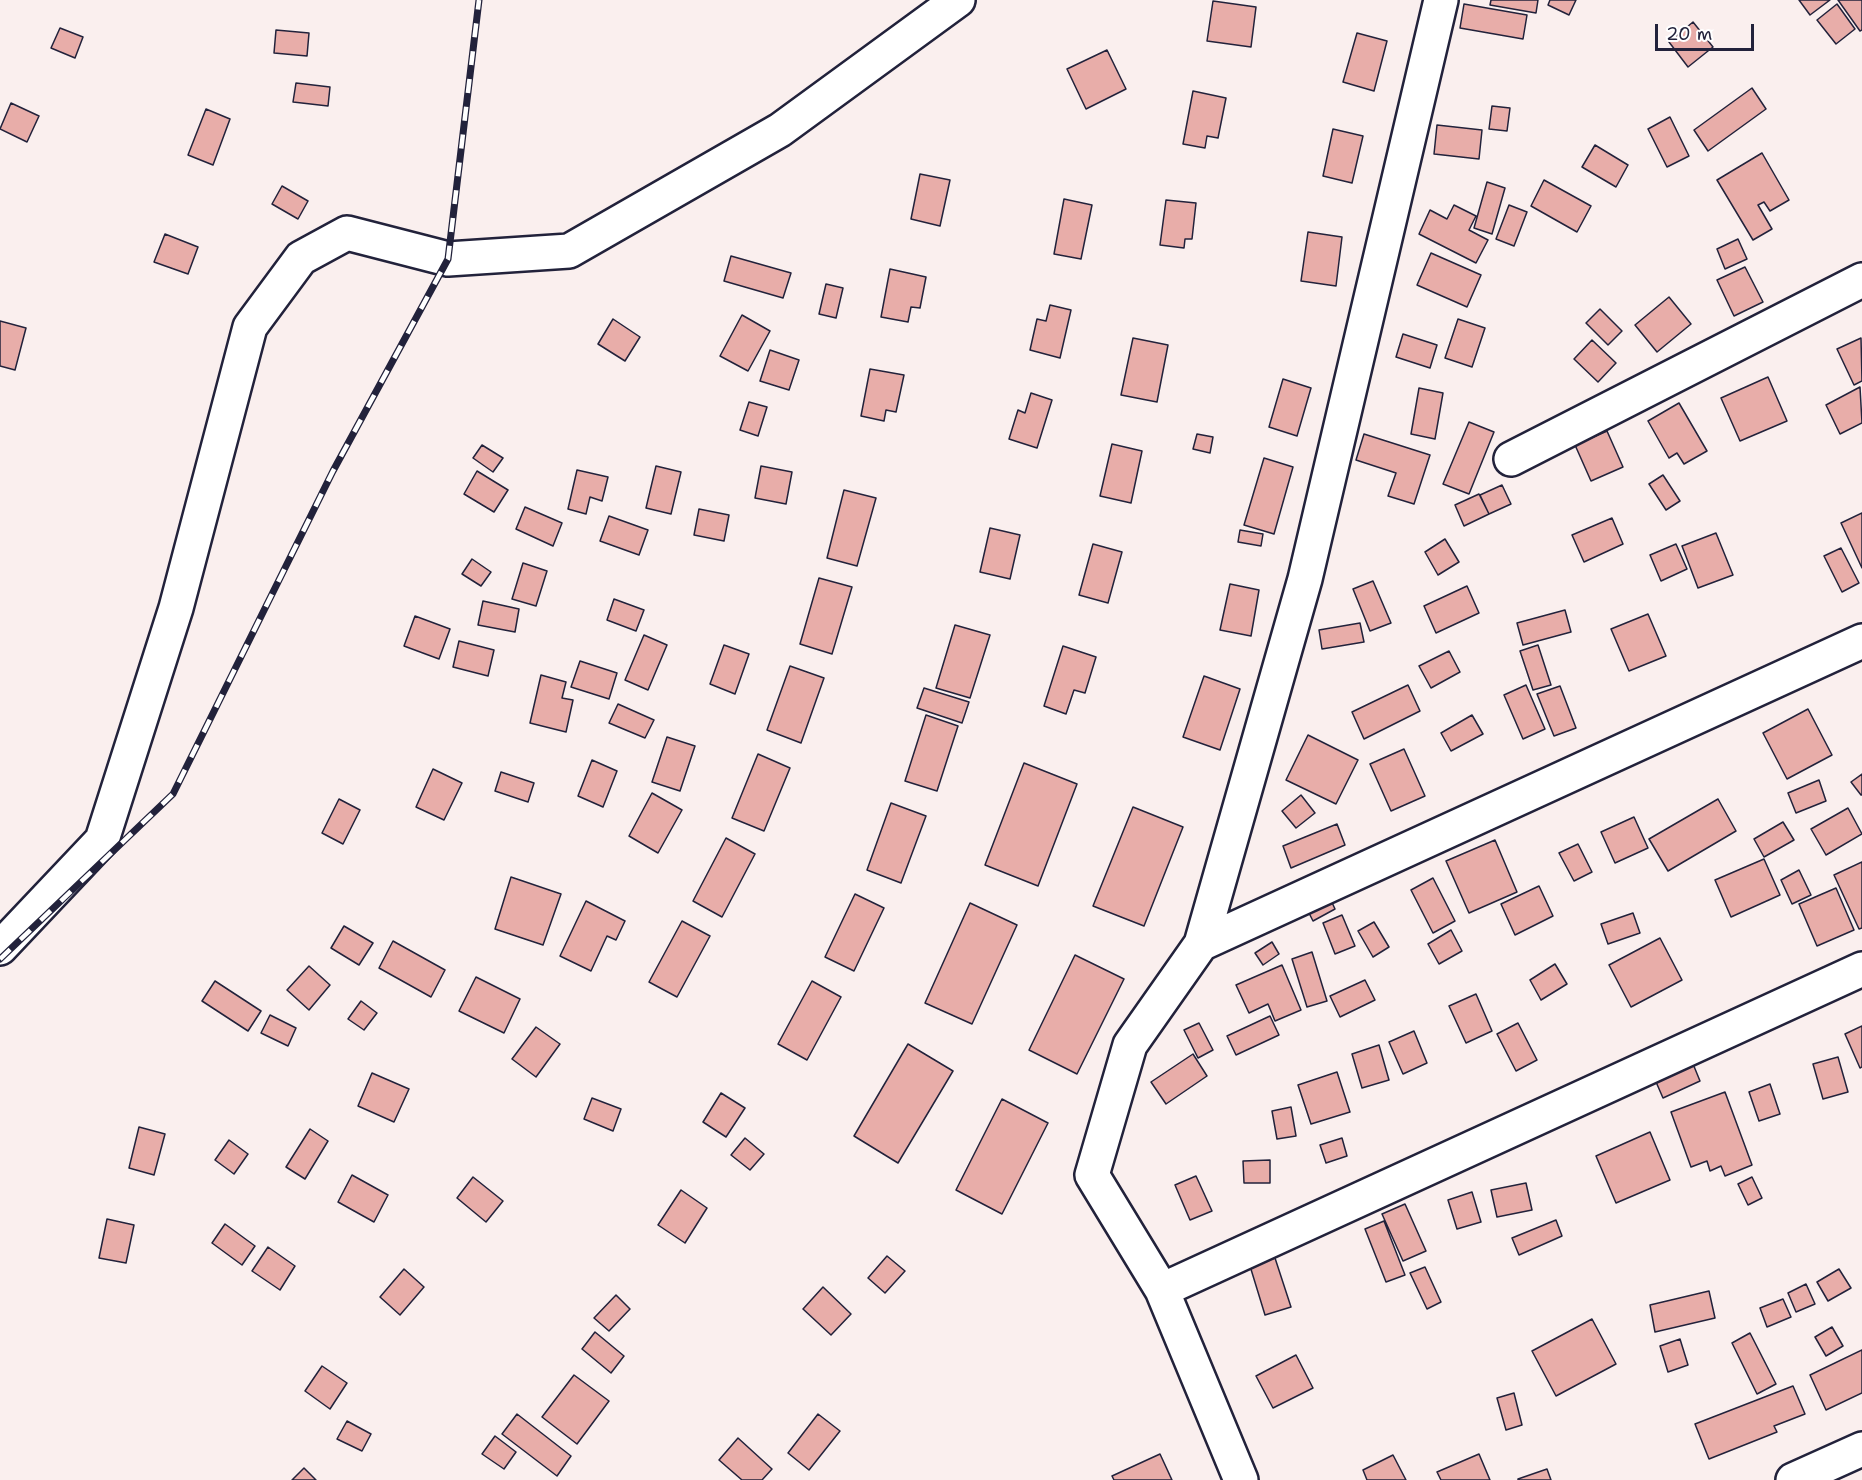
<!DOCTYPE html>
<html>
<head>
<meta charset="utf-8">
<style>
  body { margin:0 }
  #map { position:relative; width:1862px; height:1480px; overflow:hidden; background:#faefee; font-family:"Shantell Sans",sans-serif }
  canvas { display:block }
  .scale { position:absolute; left:1655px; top:24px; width:99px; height:27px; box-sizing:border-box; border:3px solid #22223b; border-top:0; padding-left:8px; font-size:18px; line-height:21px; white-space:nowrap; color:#22223b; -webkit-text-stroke:4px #fff; paint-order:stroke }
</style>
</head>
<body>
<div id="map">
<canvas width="1862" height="1480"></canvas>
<div class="scale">20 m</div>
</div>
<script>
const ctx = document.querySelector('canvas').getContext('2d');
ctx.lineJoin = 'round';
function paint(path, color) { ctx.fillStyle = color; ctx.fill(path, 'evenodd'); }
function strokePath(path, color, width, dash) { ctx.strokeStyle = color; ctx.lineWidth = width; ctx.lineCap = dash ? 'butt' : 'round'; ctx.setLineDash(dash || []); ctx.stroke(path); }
const building = new Path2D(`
  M 1491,0 L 1538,0 L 1536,13 L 1490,5 Z
  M 1550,0 L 1576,0 L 1569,15 L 1548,5 Z
  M 1799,0 L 1830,0 L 1810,15 Z
  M 1838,0 L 1862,0 L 1862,30 L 1860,31 Z
  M 1213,1 L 1256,7 L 1251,47 L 1207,41 Z
  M 1464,4 L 1527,15 L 1523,39 L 1460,28 Z
  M 1837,4 L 1855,29 L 1836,44 L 1817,20 Z
  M 1693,22 L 1713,47 L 1688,67 L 1669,42 Z
  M 60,28 L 83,37 L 75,58 L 51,48 Z
  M 276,30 L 309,33 L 307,56 L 274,53 Z
  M 1357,33 L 1387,41 L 1374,91 L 1343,82 Z
  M 1107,50 L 1126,89 L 1086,109 L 1067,69 Z
  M 296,83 L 330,87 L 328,106 L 293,102 Z
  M 1752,88 L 1766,109 L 1708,151 L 1694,130 Z
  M 1193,91 L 1226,98 L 1218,138 L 1207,136 L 1205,148 L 1183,144 Z
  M 11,103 L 39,116 L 27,142 L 0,129 Z
  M 1492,106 L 1510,108 L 1507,131 L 1489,129 Z
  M 206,109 L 230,119 L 213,165 L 188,155 Z
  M 1670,117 L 1689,156 L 1667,167 L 1648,129 Z
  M 1437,125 L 1482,130 L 1479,159 L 1434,154 Z
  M 1333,129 L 1363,136 L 1352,183 L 1323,176 Z
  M 1595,145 L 1628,165 L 1616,187 L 1582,167 Z
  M 1762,153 L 1789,200 L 1770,211 L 1764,202 L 1758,205 L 1772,229 L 1753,240 L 1717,180 Z
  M 920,174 L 950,180 L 940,226 L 911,219 Z
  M 1544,180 L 1591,206 L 1577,232 L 1531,206 Z
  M 1487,182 L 1505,188 L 1492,234 L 1474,228 Z
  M 282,186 L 308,201 L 298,219 L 272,204 Z
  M 1064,199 L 1092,205 L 1081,259 L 1054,254 Z
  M 1166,200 L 1196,203 L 1192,239 L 1185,239 L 1184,248 L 1160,245 Z
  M 1454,205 L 1476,216 L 1469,230 L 1488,240 L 1476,263 L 1419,234 L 1430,210 L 1447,219 Z
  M 1509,205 L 1527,212 L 1514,246 L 1496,239 Z
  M 1308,232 L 1342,237 L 1336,286 L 1301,281 Z
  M 165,234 L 198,247 L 188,274 L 154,262 Z
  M 1738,239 L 1747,259 L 1725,269 L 1717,249 Z
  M 1431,253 L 1481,275 L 1467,307 L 1417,285 Z
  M 731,256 L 791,273 L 783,298 L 724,281 Z
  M 1745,267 L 1763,302 L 1734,316 L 1717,280 Z
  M 890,269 L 926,277 L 920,308 L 911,307 L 908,322 L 881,317 Z
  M 826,284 L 843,288 L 836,318 L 819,314 Z
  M 1669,297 L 1691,324 L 1657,352 L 1635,325 Z
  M 1050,305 L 1071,310 L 1060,358 L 1030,350 L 1037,319 L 1046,321 Z
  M 1600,309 L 1622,331 L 1608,345 L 1586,323 Z
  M 742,315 L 770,331 L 748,371 L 720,356 Z
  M 613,319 L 640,337 L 625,361 L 598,344 Z
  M 1458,319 L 1485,328 L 1472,367 L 1445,358 Z
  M 0,321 L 26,328 L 15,370 L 0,366 Z
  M 1403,334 L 1437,345 L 1430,368 L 1396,357 Z
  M 1133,338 L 1168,345 L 1157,402 L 1121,395 Z
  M 1861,338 L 1862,381 L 1854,385 L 1837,349 Z
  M 1592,340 L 1616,363 L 1598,382 L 1574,359 Z
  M 770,350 L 799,360 L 789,390 L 760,381 Z
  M 870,369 L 904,375 L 896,412 L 886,410 L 884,421 L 861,416 Z
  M 1768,377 L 1787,421 L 1740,441 L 1721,398 Z
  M 1283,379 L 1311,388 L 1297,436 L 1269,427 Z
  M 1860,387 L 1862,423 L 1840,434 L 1826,405 Z
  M 1419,388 L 1443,393 L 1435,439 L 1411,434 Z
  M 1031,393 L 1052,400 L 1037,448 L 1009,439 L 1018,410 L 1025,413 Z
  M 749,402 L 767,407 L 758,436 L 740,430 Z
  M 1679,403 L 1707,451 L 1684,464 L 1677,453 L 1669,458 L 1648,421 Z
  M 1469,422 L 1494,432 L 1469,494 L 1443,484 Z
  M 1607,431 L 1623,467 L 1591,481 L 1575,445 Z
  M 1197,434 L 1213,437 L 1210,453 L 1193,449 Z
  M 1364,434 L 1430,455 L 1414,504 L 1388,496 L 1396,473 L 1356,460 Z
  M 1112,444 L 1142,451 L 1131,503 L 1100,496 Z
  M 482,445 L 503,458 L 493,472 L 473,458 Z
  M 1264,458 L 1293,467 L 1274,534 L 1244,525 Z
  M 656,466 L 681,472 L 671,514 L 646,508 Z
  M 761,466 L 792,472 L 786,504 L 755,498 Z
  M 577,470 L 608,477 L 602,501 L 590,497 L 586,514 L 568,509 Z
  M 477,471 L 508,490 L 494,512 L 464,494 Z
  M 1663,475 L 1680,501 L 1666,510 L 1649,484 Z
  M 1502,485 L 1511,504 L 1489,514 L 1480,495 Z
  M 844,490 L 876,498 L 857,566 L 827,558 Z
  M 1479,494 L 1489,514 L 1464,526 L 1455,505 Z
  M 525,507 L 562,523 L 553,546 L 516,529 Z
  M 699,509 L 729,515 L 724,541 L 694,535 Z
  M 1862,513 L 1862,568 L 1841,523 Z
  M 609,516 L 648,530 L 639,555 L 600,541 Z
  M 1612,518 L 1623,544 L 1584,562 L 1572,535 Z
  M 990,528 L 1020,535 L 1010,579 L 980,572 Z
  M 1240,530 L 1263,534 L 1261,546 L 1238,542 Z
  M 1716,533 L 1733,575 L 1698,588 L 1682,546 Z
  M 1445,539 L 1459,562 L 1438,575 L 1425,552 Z
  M 1093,544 L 1122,552 L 1108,603 L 1079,595 Z
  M 1676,544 L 1687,569 L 1661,581 L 1650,555 Z
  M 1841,548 L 1859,583 L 1842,592 L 1824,556 Z
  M 472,559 L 491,572 L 481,586 L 462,574 Z
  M 523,563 L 547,571 L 536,606 L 512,599 Z
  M 819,578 L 852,587 L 832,654 L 800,644 Z
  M 1373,581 L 1391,623 L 1370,631 L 1353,589 Z
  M 1230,584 L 1259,590 L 1251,636 L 1220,630 Z
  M 1467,586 L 1479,613 L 1436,633 L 1424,606 Z
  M 614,599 L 644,610 L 636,631 L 607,620 Z
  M 483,601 L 519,609 L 515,632 L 478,625 Z
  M 1565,610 L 1571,632 L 1523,645 L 1517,623 Z
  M 1648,614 L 1666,656 L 1629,671 L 1611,629 Z
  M 415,616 L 450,629 L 439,659 L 404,646 Z
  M 1360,623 L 1364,642 L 1322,649 L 1319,630 Z
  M 955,625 L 990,635 L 970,698 L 936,688 Z
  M 644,635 L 667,645 L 648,690 L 625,680 Z
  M 459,641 L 494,650 L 488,676 L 453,667 Z
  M 724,645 L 749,654 L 735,694 L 710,684 Z
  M 1538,645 L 1551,685 L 1533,690 L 1520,651 Z
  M 1063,646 L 1096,657 L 1085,693 L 1074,690 L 1066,714 L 1044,706 Z
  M 1449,651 L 1460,672 L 1431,688 L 1419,666 Z
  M 580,661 L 617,673 L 609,699 L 571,687 Z
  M 790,666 L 824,678 L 801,743 L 767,730 Z
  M 541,675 L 566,682 L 562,698 L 573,700 L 566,732 L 530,723 Z
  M 1204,676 L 1240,689 L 1220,750 L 1183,737 Z
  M 1408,685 L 1420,711 L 1364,739 L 1352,712 Z
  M 1526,685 L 1545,729 L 1523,739 L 1504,695 Z
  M 1560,686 L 1576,728 L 1554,736 L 1537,694 Z
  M 924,688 L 969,702 L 962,723 L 917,708 Z
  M 618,704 L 654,720 L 645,738 L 609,723 Z
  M 1808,709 L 1832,755 L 1787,779 L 1763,733 Z
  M 926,715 L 958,726 L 937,791 L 905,781 Z
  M 1472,715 L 1483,734 L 1451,751 L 1441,733 Z
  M 1308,735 L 1358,760 L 1336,804 L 1286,780 Z
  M 667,737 L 695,746 L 680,791 L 652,782 Z
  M 1404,749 L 1425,796 L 1391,811 L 1370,764 Z
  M 758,754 L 790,768 L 764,831 L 732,818 Z
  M 592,760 L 617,771 L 603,807 L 578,796 Z
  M 1024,763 L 1077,784 L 1038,886 L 985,865 Z
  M 433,769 L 462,783 L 444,820 L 416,807 Z
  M 501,772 L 534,783 L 528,802 L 495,791 Z
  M 1862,774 L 1862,795 L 1861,795 L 1851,782 Z
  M 1819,780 L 1826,801 L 1796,813 L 1788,793 Z
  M 652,793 L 682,810 L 658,853 L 629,836 Z
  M 1301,795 L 1315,813 L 1296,828 L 1282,811 Z
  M 339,799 L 360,810 L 343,844 L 322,833 Z
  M 1718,799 L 1736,831 L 1668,871 L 1649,839 Z
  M 891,803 L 926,816 L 901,883 L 867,870 Z
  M 1133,807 L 1183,827 L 1144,926 L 1093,906 Z
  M 1848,808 L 1862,834 L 1826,855 L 1811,829 Z
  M 1634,817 L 1648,848 L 1615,863 L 1601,832 Z
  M 1783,822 L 1794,840 L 1764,857 L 1754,839 Z
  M 1337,824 L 1345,845 L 1291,868 L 1283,846 Z
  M 726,838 L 755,854 L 722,917 L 693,901 Z
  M 1495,840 L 1517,892 L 1469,913 L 1446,861 Z
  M 1578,844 L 1592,872 L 1574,881 L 1559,853 Z
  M 1764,859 L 1780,895 L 1731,917 L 1715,880 Z
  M 1862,862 L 1862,928 L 1859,929 L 1834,875 Z
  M 1799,870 L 1811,895 L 1792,904 L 1781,880 Z
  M 511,877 L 561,894 L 543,945 L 495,929 Z
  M 1433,878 L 1455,921 L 1433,933 L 1411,890 Z
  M 1539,886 L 1553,916 L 1515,935 L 1501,904 Z
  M 1836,888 L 1854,930 L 1817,946 L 1799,904 Z
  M 855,894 L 884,908 L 854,971 L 825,957 Z
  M 1329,896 L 1335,909 L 1313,921 L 1306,907 Z
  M 586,901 L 625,921 L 616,940 L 607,936 L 591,971 L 560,956 Z
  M 970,903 L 1017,925 L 972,1024 L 925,1003 Z
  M 1633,913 L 1640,933 L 1608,944 L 1601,924 Z
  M 1342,915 L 1355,946 L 1335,954 L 1323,923 Z
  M 682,921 L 710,936 L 677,997 L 649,982 Z
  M 1374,922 L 1389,947 L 1373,957 L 1358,931 Z
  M 344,926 L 373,943 L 359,965 L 331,948 Z
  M 1451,930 L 1462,951 L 1439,964 L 1428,944 Z
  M 1660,938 L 1682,980 L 1631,1007 L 1609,965 Z
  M 393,941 L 445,970 L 431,997 L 379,968 Z
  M 1272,942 L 1279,954 L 1263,965 L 1255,953 Z
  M 1312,952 L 1327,1001 L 1307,1007 L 1292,959 Z
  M 1075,955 L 1124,979 L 1077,1074 L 1029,1050 Z
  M 1555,964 L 1567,984 L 1541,1000 L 1530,980 Z
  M 1282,965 L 1301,1010 L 1275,1021 L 1268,1004 L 1249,1013 L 1236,985 Z
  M 309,966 L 330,985 L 309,1010 L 287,990 Z
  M 476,977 L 520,999 L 504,1033 L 459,1011 Z
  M 1365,980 L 1375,1000 L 1340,1017 L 1330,996 Z
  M 215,981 L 261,1011 L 248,1031 L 202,1001 Z
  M 812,981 L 841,997 L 807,1060 L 778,1044 Z
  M 1476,994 L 1492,1031 L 1466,1043 L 1449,1006 Z
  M 361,1001 L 377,1013 L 364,1030 L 348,1019 Z
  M 270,1015 L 296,1028 L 288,1046 L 261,1033 Z
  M 1270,1016 L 1279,1035 L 1236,1055 L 1227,1036 Z
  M 1199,1023 L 1213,1050 L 1198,1058 L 1184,1030 Z
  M 1518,1023 L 1537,1060 L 1516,1071 L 1497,1034 Z
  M 1862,1026 L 1862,1067 L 1860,1068 L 1845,1034 Z
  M 536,1027 L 560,1044 L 536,1077 L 512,1059 Z
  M 1414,1031 L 1427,1063 L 1403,1074 L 1389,1042 Z
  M 908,1044 L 953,1071 L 898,1163 L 854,1136 Z
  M 1379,1045 L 1389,1080 L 1362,1088 L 1352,1054 Z
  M 1193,1054 L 1207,1076 L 1166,1104 L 1151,1082 Z
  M 1838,1057 L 1848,1092 L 1823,1099 L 1813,1064 Z
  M 1691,1059 L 1700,1081 L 1663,1098 L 1653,1075 Z
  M 1337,1072 L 1350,1112 L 1311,1124 L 1298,1085 Z
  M 372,1073 L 409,1089 L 394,1122 L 358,1106 Z
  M 1770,1084 L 1780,1114 L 1759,1121 L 1749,1092 Z
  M 1725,1092 L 1752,1165 L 1725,1176 L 1721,1166 L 1710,1171 L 1707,1161 L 1691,1167 L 1671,1112 Z
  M 721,1093 L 745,1108 L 726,1137 L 703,1122 Z
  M 592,1098 L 621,1109 L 613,1131 L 584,1119 Z
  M 1002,1099 L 1048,1123 L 1002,1214 L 956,1190 Z
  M 1291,1107 L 1296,1136 L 1277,1139 L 1272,1111 Z
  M 139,1127 L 165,1134 L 154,1175 L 129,1168 Z
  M 310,1129 L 328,1141 L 305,1179 L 286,1167 Z
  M 1650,1132 L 1670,1180 L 1616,1203 L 1596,1156 Z
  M 745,1138 L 764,1154 L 750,1170 L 731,1155 Z
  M 1342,1138 L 1347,1156 L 1326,1163 L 1320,1145 Z
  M 229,1140 L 248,1154 L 234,1174 L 215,1160 Z
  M 1270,1160 L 1270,1183 L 1244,1183 L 1243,1161 Z
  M 352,1175 L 388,1195 L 374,1222 L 338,1202 Z
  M 1196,1176 L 1212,1211 L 1190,1220 L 1175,1185 Z
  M 473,1177 L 503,1201 L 486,1222 L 457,1198 Z
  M 1752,1177 L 1762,1198 L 1748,1205 L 1738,1184 Z
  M 1526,1183 L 1532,1210 L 1497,1217 L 1491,1190 Z
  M 681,1190 L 707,1208 L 685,1243 L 658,1225 Z
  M 1472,1192 L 1481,1222 L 1457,1229 L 1448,1200 Z
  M 1405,1204 L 1426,1251 L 1403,1261 L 1382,1214 Z
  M 107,1219 L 134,1225 L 126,1263 L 99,1258 Z
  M 1556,1220 L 1562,1236 L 1519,1255 L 1512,1238 Z
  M 1384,1221 L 1405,1275 L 1386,1282 L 1365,1229 Z
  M 225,1224 L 255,1246 L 242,1265 L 212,1243 Z
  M 268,1247 L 295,1266 L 280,1290 L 252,1271 Z
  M 887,1256 L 905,1271 L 885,1293 L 868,1278 Z
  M 1275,1258 L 1291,1307 L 1265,1315 L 1250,1266 Z
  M 1425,1267 L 1441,1302 L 1427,1309 L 1410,1273 Z
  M 404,1269 L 424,1287 L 400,1315 L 380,1297 Z
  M 1839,1269 L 1851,1288 L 1828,1301 L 1817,1282 Z
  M 1806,1284 L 1815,1304 L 1796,1312 L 1788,1293 Z
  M 823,1287 L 851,1314 L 831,1335 L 803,1309 Z
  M 1709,1291 L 1715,1318 L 1655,1332 L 1650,1305 Z
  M 616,1295 L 630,1309 L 609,1331 L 594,1318 Z
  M 1783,1299 L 1791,1317 L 1767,1327 L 1760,1308 Z
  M 1592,1319 L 1616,1364 L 1556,1396 L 1532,1351 Z
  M 1832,1327 L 1843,1346 L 1826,1356 L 1815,1337 Z
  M 595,1332 L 624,1356 L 611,1373 L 582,1349 Z
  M 1750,1333 L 1776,1384 L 1757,1394 L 1732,1343 Z
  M 1680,1339 L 1688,1365 L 1668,1372 L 1660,1346 Z
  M 1862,1350 L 1862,1393 L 1826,1410 L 1810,1375 Z
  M 1296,1355 L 1313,1388 L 1273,1408 L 1256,1376 Z
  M 322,1366 L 347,1383 L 330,1409 L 305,1391 Z
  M 574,1375 L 609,1401 L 577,1444 L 542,1417 Z
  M 1793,1386 L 1805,1414 L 1774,1426 L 1777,1432 L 1709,1459 L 1695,1424 Z
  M 1514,1393 L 1522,1425 L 1506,1430 L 1497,1398 Z
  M 517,1414 L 571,1456 L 557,1476 L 502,1434 Z
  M 818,1414 L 840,1431 L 809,1470 L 788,1453 Z
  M 347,1421 L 371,1434 L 362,1451 L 337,1439 Z
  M 495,1436 L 516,1452 L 504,1469 L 482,1454 Z
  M 738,1438 L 772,1469 L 762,1480 L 742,1480 L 719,1460 Z
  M 1160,1454 L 1172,1480 L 1114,1480 L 1112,1476 Z
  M 1479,1454 L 1490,1480 L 1441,1480 L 1437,1472 Z
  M 1393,1455 L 1406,1480 L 1367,1480 L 1363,1470 Z
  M 304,1468 L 316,1480 L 292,1480 Z
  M 1547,1469 L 1551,1480 L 1518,1480 L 1518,1479 Z`);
paint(building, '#e8ada9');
strokePath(building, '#22223b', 1.5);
const minor = new Path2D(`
  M 1511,459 L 1862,280
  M 1201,944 L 1862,641
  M 0,948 L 102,840 L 176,608 L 250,327 L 301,258 L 347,233 L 448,259 L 569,251 L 780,130 L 958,0
  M 1162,1290 L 1862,969
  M 1241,1480 L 1162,1290 L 1092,1175 L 1130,1045 L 1201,944 L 1305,579 L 1441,0
  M 1793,1480 L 1862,1449`);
strokePath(minor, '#22223b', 38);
strokePath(minor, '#fff', 33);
const rail = new Path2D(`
  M 0,959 L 173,794 L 333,471 L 448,259 L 479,0`);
strokePath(rail, '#22223b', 7);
strokePath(rail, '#fff', 4.5, [14]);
</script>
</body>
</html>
